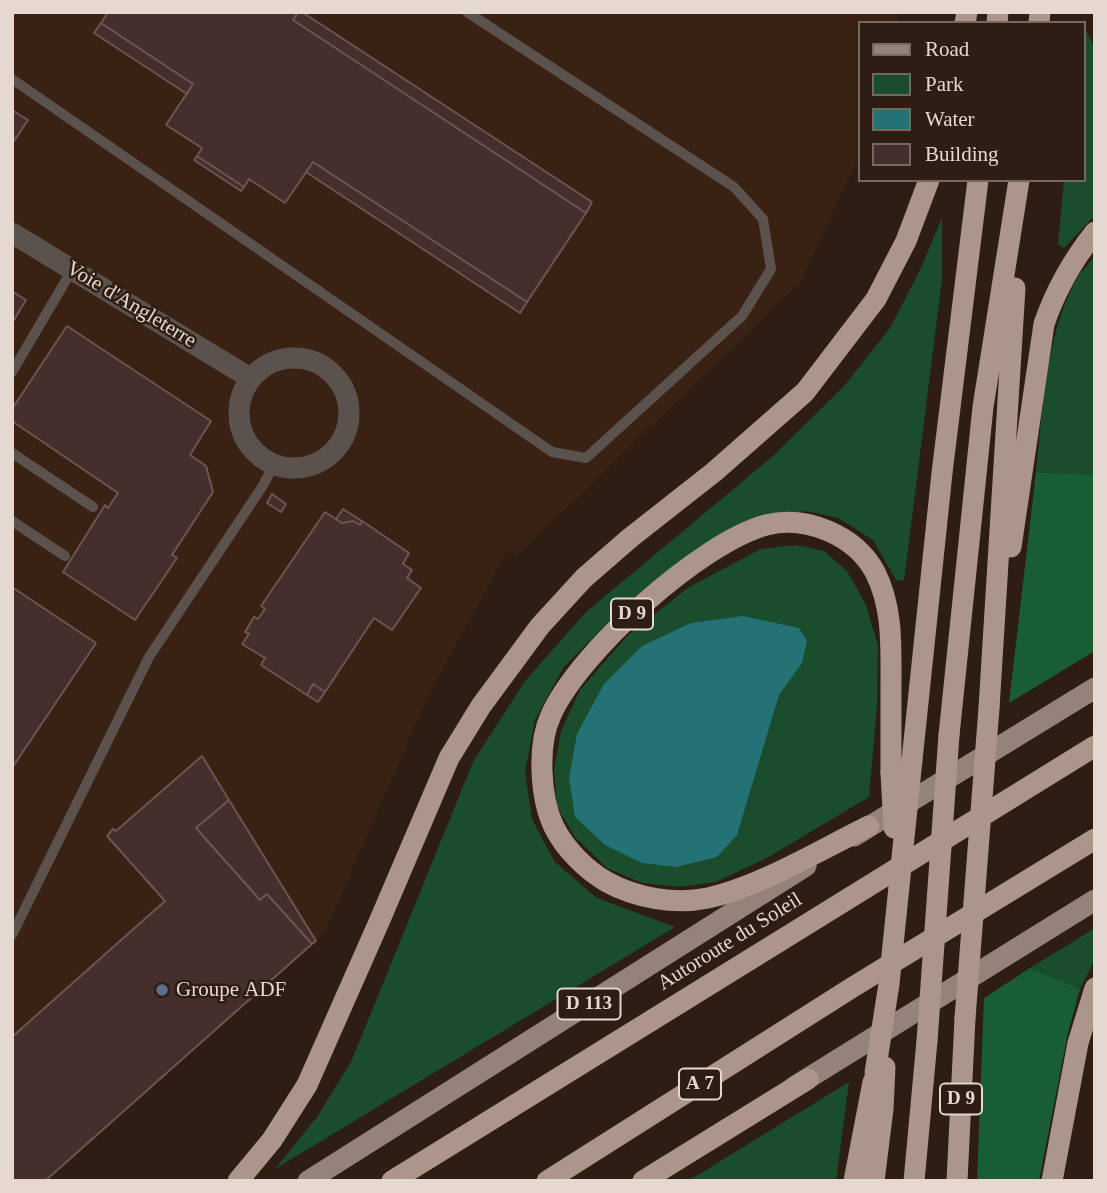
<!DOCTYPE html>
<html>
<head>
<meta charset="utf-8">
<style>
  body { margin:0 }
  #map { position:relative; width:1107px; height:1193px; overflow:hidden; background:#2d1d12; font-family:Georgia,serif }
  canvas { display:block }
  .frame { position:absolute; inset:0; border:14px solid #e4d8d1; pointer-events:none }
  .legend { position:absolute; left:858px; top:21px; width:228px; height:161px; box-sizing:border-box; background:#2d1d12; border:2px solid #76685e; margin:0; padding:9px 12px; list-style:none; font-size:21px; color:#e4d8d1 }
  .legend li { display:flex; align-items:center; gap:14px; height:35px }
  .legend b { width:35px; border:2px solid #76685e }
</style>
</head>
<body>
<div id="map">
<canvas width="1107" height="1193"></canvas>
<div class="frame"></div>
<ul class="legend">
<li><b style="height:9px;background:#958279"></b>Road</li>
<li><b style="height:19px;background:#194d2c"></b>Park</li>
<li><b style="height:19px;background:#247176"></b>Water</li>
<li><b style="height:19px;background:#442f2d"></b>Building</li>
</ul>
</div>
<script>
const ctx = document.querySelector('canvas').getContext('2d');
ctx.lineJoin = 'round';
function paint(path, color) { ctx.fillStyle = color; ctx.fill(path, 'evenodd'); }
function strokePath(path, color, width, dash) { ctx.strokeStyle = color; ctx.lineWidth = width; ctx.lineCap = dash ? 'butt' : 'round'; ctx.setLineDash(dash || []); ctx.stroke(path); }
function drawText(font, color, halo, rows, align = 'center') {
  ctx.font = font + ' Georgia,serif'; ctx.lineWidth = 5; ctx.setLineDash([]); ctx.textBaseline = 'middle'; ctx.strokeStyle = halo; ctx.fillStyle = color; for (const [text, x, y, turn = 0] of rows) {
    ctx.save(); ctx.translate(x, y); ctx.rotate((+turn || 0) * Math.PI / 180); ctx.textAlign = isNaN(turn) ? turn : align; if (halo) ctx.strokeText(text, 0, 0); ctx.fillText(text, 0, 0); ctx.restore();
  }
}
paint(new Path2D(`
  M 12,12 L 900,12 L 897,23 L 860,23 L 860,155 L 800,283 L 517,556 L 508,551 L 430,692 L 325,932 L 45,1181 L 12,1181 Z`), '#392214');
paint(new Path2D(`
  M 1084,27 L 1095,48 L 1095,215 L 1064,248 L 1058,244 L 1064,180 L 1084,180 Z
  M 942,218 L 942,279 L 904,581 L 896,580 L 873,540 L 838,518 L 806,511 L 762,518 L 715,538 L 630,600 L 563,668 L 535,720 L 525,772 L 532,819 L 554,861 L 597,898 L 675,927 L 275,1169 L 317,1117 L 351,1062 L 473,762 L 525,681 L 586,612 L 773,456 L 845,385 L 890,328 L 921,268 Z
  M 1095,256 L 1095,475 L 1036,472 C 1043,409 1045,340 1075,282 C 1079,273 1088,265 1095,256 Z
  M 795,545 L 824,551 L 847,571 L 866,605 L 878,646 L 877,705 L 869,797 L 765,859 L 716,882 L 679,887 L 642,883 L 607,868 L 574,836 L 557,806 L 554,769 L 561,731 L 580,690 L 628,635 L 689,587 L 761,549 Z
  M 1095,928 L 1095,959 L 1080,989 L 1030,968 Z
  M 849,1082 L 836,1181 L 688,1181 Z`), '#194d2c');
paint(new Path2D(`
  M 1036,472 L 1095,475 L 1095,651 L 1009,703 Z
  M 1030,968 L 1080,989 L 1068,1033 L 1039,1181 L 977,1181 L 984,998 Z`), '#185d33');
paint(new Path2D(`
  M 743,616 L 799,628 L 807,641 L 802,663 L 779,695 L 737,835 L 717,857 L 676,867 L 642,863 L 605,845 L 575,817 L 569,778 L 577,734 L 604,684 L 642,646 L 691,623 Z`), '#247176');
const building = new Path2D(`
  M 108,12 L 298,12 L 293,20 L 586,213 L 527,302 L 313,162 L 285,203 L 249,179 L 244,187 L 197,156 L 202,148 L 166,125 L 193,84 L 101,23 Z
  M 298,12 L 302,12 L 592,202 L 586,213 L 293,20 Z
  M 101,23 L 193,84 L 187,94 L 94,33 Z
  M 12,110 L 28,120 L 12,144 Z
  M 197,156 L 244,187 L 241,191 L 194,160 Z
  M 313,162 L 527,302 L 520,313 L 306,172 Z
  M 12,291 L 26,300 L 12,323 Z
  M 67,326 L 211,421 L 190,455 L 206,466 L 213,492 L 172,555 L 177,558 L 135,620 L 63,572 L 105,505 L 108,508 L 118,493 L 12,421 L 12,409 Z
  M 272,494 L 286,504 L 281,512 L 267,503 Z
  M 343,509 L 362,521 L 360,525 L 353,521 L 342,523 L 336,519 Z
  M 325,512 L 342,523 L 353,521 L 360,525 L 362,521 L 409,553 L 403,564 L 412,570 L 407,578 L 421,588 L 392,630 L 374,618 L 325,692 L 313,684 L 307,695 L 261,665 L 265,658 L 242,644 L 249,634 L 245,632 L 254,617 L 258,619 L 265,609 L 261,606 Z
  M 12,587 L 96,643 L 12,768 Z
  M 313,684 L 325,692 L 318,702 L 307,695 Z
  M 202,756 L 229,800 L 196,828 L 260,900 L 267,894 L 312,944 L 45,1181 L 12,1181 L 12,1037 L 165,901 L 107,836 L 113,829 L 116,831 Z
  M 229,800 L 316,941 L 312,944 L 267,894 L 260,900 L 196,828 Z`);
paint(building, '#442f2d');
strokePath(building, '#6d5553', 2);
strokePath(new Path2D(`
  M 12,79 L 552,452 L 586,458 L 742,316 L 771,269 L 763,219 L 734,187 L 467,12
  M 12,372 L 72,270
  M 12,453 L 93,507
  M 12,521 L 65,556
  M 12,935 L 149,657 L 262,487 L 274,465`), '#5b524e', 10);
strokePath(new Path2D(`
  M 12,233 L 250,378
  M239 413a55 55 0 1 1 110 0a55 55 0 1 1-110 0Z`), '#5b524e', 21);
strokePath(new Path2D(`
  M 854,836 L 1095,688
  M 794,1087 L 1095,900
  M 308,1181 L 806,866`), '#958279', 21);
strokePath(new Path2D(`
  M 965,23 L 967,12
  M 997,23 L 998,12
  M 1039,23 L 1040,12
  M 1011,547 L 1044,324 C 1056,289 1072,261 1095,232
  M 989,708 L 1015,288
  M 949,735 L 983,407 L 1019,180
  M 912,760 L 942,473 L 978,180
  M 869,826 C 820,850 761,886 708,898 C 675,905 636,898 607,882 C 586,870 565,849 554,827 C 540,798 537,745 551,715 C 579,652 700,543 766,525 C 806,515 855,535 875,572 C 893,607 891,646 891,685 C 891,714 891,744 891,773
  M 238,1181 L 272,1140 L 307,1085 L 379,922 L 449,758 L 481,706 L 540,626 L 584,578 L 630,538 L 714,472 L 805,392 L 876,299 L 906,241 L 929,180
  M 392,1181 L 1095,746
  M 547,1181 L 853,987 L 1095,839
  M 643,1181 L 808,1079
  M 854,1181 L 873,1082
  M 874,1181 L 883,1109 L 885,1067
  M 914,1181 L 927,1041
  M 957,1181 L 965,1018
  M 1052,1181 L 1078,1043 L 1095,988`), '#ac958a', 21);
strokePath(new Path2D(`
  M 891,773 L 894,828
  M 965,1018 L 989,708
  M 927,1041 L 949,735
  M 875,1073 L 889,984 L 912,760`), '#ac958a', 21);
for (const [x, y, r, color] of [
  [162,990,7,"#5c6f8a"]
]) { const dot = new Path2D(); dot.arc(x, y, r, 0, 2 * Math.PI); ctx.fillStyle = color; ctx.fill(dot); strokePath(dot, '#2d1d12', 2.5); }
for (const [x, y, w] of [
  [632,614,42],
  [589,1004,63],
  [700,1084,42],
  [961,1099,42]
]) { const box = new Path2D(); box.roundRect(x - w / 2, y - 15.5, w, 31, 5); ctx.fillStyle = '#2d1d12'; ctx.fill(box); strokePath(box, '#e4d8d1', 2); }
drawText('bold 19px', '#e4d8d1', null, [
  ["D 9",632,614],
  ["D 113",589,1004],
  ["A 7",700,1084],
  ["D 9",961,1099]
]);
drawText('21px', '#e4d8d1', '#2d1d12', [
  ["Voie d'Angleterre",131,305,31],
  ["Autoroute du Soleil",730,942,-32]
]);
drawText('21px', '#e4d8d1', '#2d1d12', [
  ["Groupe ADF",176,990]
], 'left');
</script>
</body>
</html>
